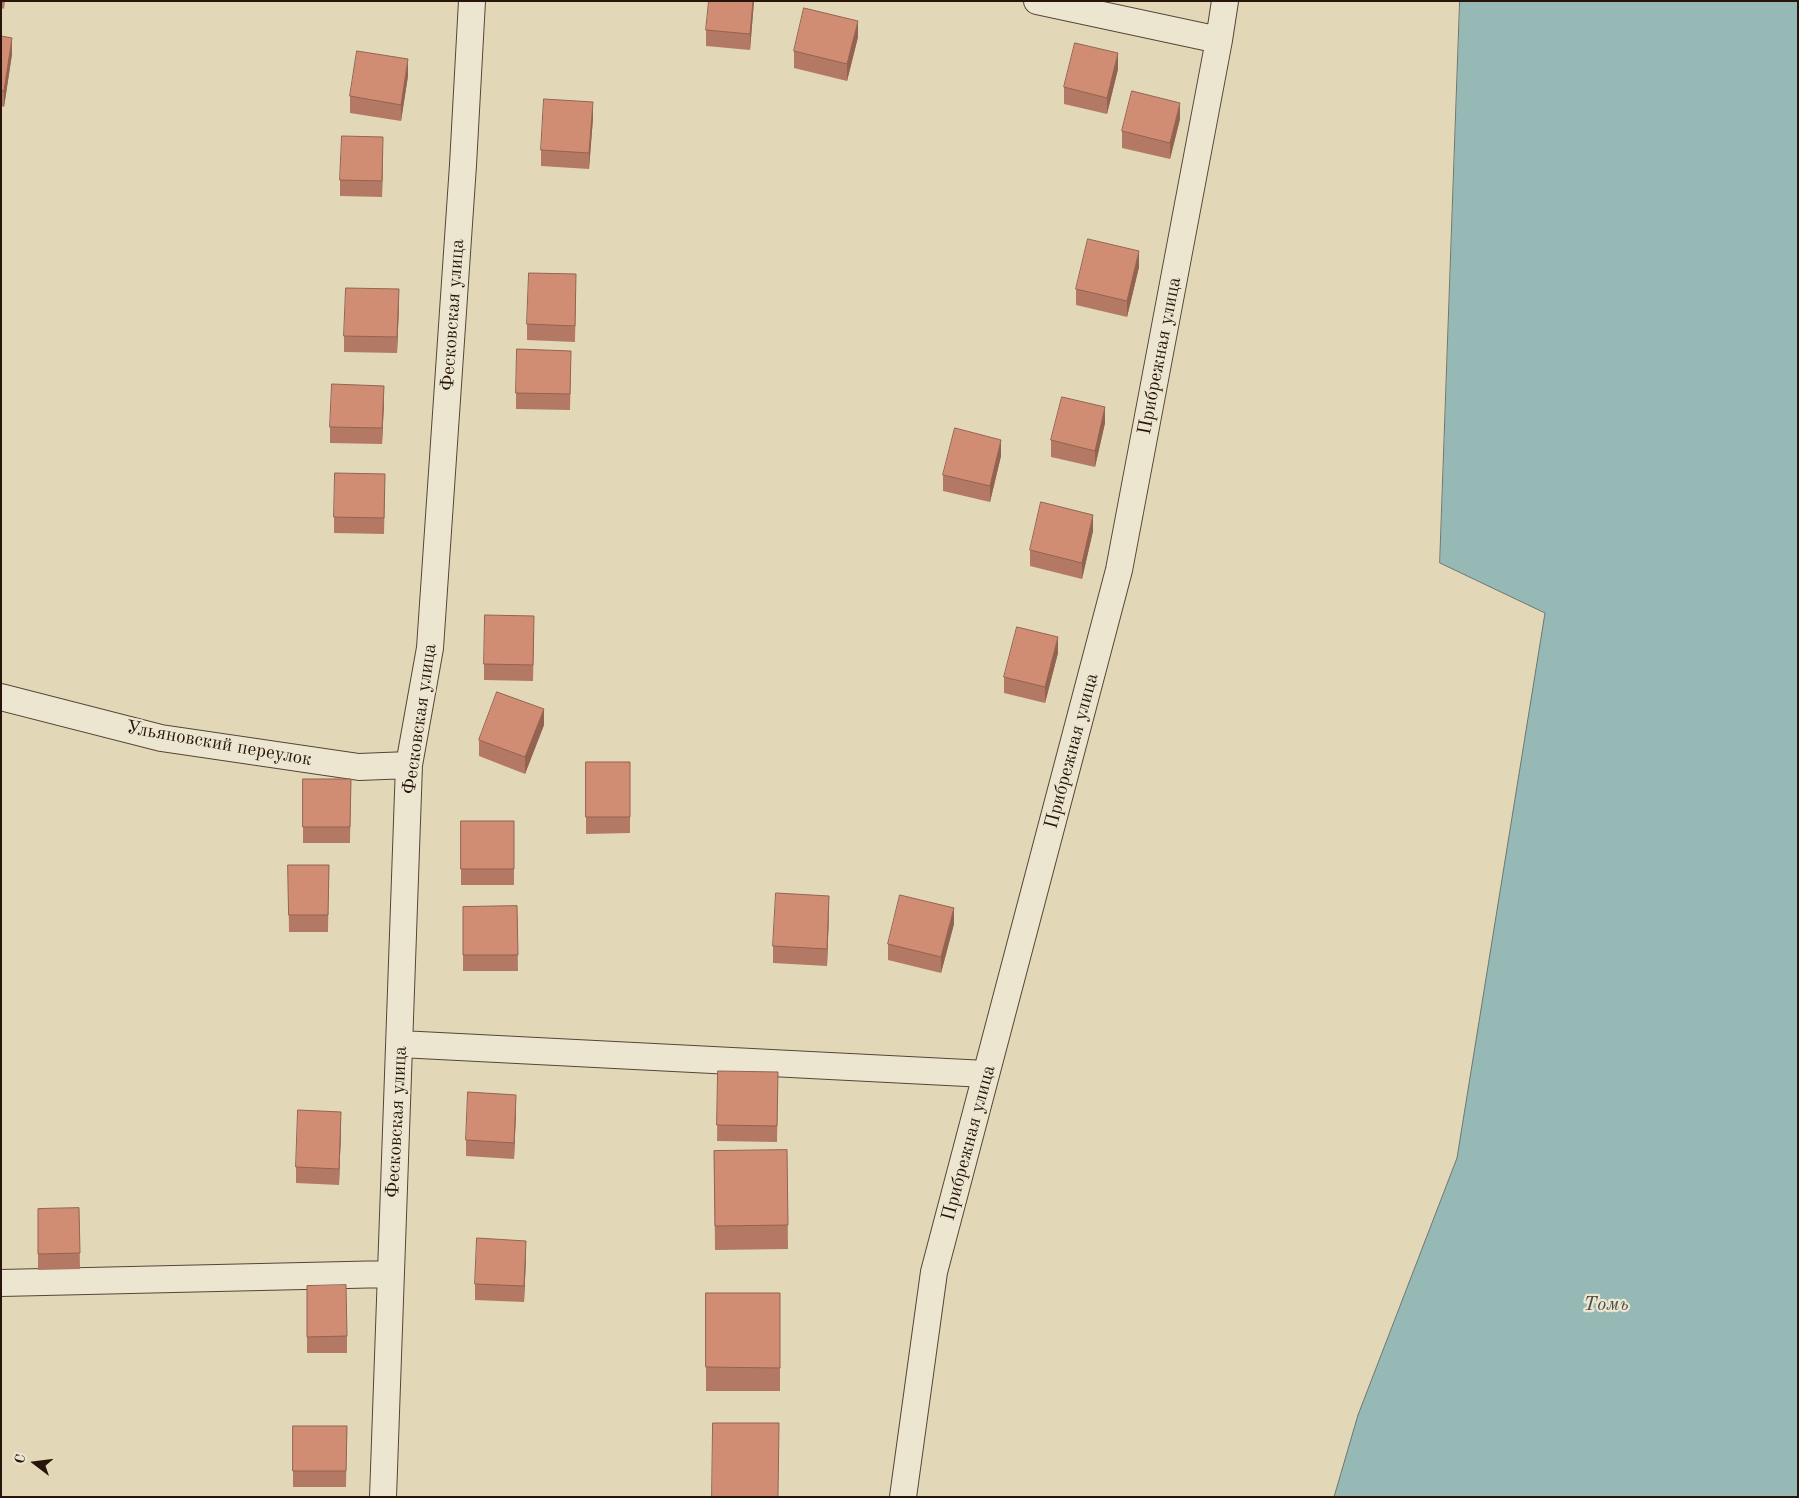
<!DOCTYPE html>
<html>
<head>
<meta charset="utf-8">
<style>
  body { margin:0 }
  #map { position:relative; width:1799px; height:1498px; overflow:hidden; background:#e2d8b8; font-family:"Old Standard TT",serif }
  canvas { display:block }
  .frame { position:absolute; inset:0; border:2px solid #27140a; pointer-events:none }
  .north { position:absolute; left:10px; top:1438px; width:50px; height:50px; -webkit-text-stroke:4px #ece6d1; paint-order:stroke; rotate:285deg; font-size:14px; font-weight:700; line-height:20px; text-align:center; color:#27140a }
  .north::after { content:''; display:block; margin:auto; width:18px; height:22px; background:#27140a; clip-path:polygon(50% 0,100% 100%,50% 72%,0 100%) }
</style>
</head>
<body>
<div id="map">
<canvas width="1799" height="1498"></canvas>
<div class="frame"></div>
<div class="north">С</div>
</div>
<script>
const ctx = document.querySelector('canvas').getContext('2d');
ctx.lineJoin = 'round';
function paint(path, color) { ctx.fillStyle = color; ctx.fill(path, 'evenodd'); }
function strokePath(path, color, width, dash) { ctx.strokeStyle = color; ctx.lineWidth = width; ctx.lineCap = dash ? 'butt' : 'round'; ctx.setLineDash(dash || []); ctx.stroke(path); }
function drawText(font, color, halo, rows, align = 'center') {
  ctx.font = font + ' "Old Standard TT",serif'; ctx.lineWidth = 4.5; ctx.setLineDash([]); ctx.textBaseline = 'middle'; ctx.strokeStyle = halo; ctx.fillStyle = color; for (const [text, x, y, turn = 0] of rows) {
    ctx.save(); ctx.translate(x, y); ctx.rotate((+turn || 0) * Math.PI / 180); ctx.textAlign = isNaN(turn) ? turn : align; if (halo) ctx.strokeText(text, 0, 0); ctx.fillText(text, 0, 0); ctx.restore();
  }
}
const water = new Path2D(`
  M 1460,1 L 1798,1 L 1798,1497 L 1334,1497 L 1358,1415 L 1457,1158 L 1545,613 L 1440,563 Z`);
paint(water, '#96b9b5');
strokePath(water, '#6a7771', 1);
const street = new Path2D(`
  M 1037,1 L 1219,40
  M 1,697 L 161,738 L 359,767 L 409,765
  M 400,1044 L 986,1074
  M 1,1283 L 390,1274
  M 383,1497 L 409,765 L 430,648 L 463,165 L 472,1
  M 903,1497 L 934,1272 L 1119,570 L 1219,40 L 1225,1`);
strokePath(street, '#564536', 28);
strokePath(street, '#ece6d1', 26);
paint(new Path2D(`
  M 1,1 L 5,1 L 4,9 L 1,8 Z
  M 754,1 L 750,50 L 706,46 L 706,30 Z
  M 1,36 L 12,54 L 4,107 L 1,106 Z
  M 858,37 L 847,81 L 794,68 L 794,51 Z
  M 1118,69 L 1107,114 L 1064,104 L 1064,87 Z
  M 408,76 L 401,121 L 350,113 L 350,96 Z
  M 593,118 L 589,169 L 541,166 L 541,150 Z
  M 1180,119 L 1170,159 L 1122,148 L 1122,131 Z
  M 383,153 L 382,197 L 340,196 L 340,180 Z
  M 1139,267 L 1127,317 L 1076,305 L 1076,289 Z
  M 576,290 L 575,342 L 527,340 L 527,324 Z
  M 399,305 L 397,353 L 344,352 L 344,336 Z
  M 571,367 L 570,410 L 516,409 L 516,393 Z
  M 384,402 L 382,444 L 330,443 L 330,427 Z
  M 1105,423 L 1095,467 L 1051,457 L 1051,440 Z
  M 1001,456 L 990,502 L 943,491 L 943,475 Z
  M 385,491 L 384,534 L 334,533 L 334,517 Z
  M 1093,531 L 1082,579 L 1030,566 L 1030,550 Z
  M 534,632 L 533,681 L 484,680 L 484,664 Z
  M 1058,653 L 1045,703 L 1004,693 L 1004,677 Z
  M 544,725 L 525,774 L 479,756 L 479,740 Z
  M 586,762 L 630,762 L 630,833 L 586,834 Z
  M 303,779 L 351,779 L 350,843 L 303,843 Z
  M 461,821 L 514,821 L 514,885 L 461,885 Z
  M 288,865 L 329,865 L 328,932 L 289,932 Z
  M 517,906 L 518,971 L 463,971 L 463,907 Z
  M 829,912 L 827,966 L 773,963 L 773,946 Z
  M 954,924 L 941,973 L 888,960 L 888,944 Z
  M 718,1071 L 778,1088 L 777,1142 L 717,1141 Z
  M 516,1111 L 514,1159 L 466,1156 L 466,1140 Z
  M 341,1128 L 339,1185 L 296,1183 L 296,1167 Z
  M 787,1150 L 788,1249 L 715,1250 L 714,1151 Z
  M 79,1208 L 80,1269 L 38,1270 L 38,1209 Z
  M 526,1257 L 524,1302 L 475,1300 L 475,1284 Z
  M 307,1286 L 347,1336 L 347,1353 L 307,1353 Z
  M 706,1293 L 780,1293 L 780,1391 L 706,1391 Z
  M 293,1426 L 347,1426 L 346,1487 L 293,1487 Z`), '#b47964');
paint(new Path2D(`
  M 753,1 L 754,1 L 750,50 L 750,34 Z
  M 858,21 L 858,37 L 847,81 L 847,64 Z
  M 12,38 L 12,54 L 4,107 L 4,91 Z
  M 1118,53 L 1118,69 L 1107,114 L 1107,98 Z
  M 408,59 L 408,76 L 401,121 L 401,105 Z
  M 593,102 L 593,118 L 589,169 L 589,153 Z
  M 1180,103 L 1180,119 L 1170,159 L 1170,143 Z
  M 383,137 L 383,153 L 382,197 L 382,181 Z
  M 1139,251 L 1139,267 L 1127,317 L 1127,301 Z
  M 399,289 L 399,305 L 397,353 L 397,337 Z
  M 384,386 L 384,402 L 382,444 L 382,428 Z
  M 1105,407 L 1105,423 L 1095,467 L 1095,451 Z
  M 1001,440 L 1001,456 L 990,502 L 990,486 Z
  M 1093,515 L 1093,531 L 1082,579 L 1082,563 Z
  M 1058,637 L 1058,653 L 1045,703 L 1045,687 Z
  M 544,709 L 544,725 L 525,774 L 525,757 Z
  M 829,896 L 829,912 L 827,966 L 827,949 Z
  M 954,908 L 954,924 L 941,973 L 941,957 Z
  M 516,1095 L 516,1111 L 514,1159 L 514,1143 Z
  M 341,1112 L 341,1128 L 339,1185 L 339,1169 Z
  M 526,1241 L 526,1257 L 524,1302 L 524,1286 Z`), '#926351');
const building = new Path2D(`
  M 709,1 L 753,1 L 750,34 L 706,30 Z
  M 804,8 L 858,21 L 847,64 L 794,51 Z
  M 1,36 L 12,38 L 4,91 L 1,90 Z
  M 1075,43 L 1118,53 L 1107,98 L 1064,87 Z
  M 357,51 L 408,59 L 401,105 L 350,96 Z
  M 1132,91 L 1180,103 L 1170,143 L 1122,131 Z
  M 544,99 L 593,102 L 589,153 L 541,150 Z
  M 342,136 L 383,137 L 382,181 L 340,180 Z
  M 1088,239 L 1139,251 L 1127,301 L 1076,289 Z
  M 529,273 L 576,274 L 575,326 L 527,324 Z
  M 346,288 L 399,289 L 397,337 L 344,336 Z
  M 517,349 L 571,351 L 570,394 L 516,393 Z
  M 332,384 L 384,386 L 382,428 L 330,427 Z
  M 1062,397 L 1105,407 L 1095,451 L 1051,440 Z
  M 955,428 L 1001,440 L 990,486 L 943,475 Z
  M 335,473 L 385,474 L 384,518 L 334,517 Z
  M 1041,502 L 1093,515 L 1082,563 L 1030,550 Z
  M 485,615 L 534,616 L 533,665 L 484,664 Z
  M 1017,627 L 1058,637 L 1045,687 L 1004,677 Z
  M 497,692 L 544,709 L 525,757 L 479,740 Z
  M 586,762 L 630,762 L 630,817 L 586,817 Z
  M 303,779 L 351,779 L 350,827 L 303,827 Z
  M 461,821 L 514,821 L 514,869 L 461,869 Z
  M 288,865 L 329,865 L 328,915 L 289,915 Z
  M 776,893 L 829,896 L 827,949 L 773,946 Z
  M 900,895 L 954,908 L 941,957 L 888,944 Z
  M 517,906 L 518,955 L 463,955 L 463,907 Z
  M 718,1071 L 778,1072 L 777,1126 L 717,1125 Z
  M 468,1092 L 516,1095 L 514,1143 L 466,1140 Z
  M 298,1110 L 341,1112 L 339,1169 L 296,1167 Z
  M 787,1150 L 788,1225 L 715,1226 L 714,1151 Z
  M 79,1208 L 80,1253 L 38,1254 L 38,1209 Z
  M 477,1238 L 526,1241 L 524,1286 L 475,1284 Z
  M 346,1285 L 347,1336 L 307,1337 L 307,1286 Z
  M 706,1293 L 780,1293 L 780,1368 L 706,1367 Z
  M 713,1423 L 779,1423 L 778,1497 L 712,1497 Z
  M 293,1426 L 347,1426 L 346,1471 L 293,1471 Z`);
paint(building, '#d18d74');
strokePath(building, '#926351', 1);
drawText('19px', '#27140a', '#ece6d1', [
  ["Фесковская улица",453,315,-86],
  ["Прибрежная улица",1160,356,-79],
  ["Фесковская улица",420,719,-82],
  ["Ульяновский переулок",219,744,10],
  ["Прибрежная улица",1072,751,-75],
  ["Фесковская улица",397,1122,-87],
  ["Прибрежная улица",969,1143,-75]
]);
drawText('italic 20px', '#4e4e46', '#ece6d1', [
  ["Томь",1606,1305]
]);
</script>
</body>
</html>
